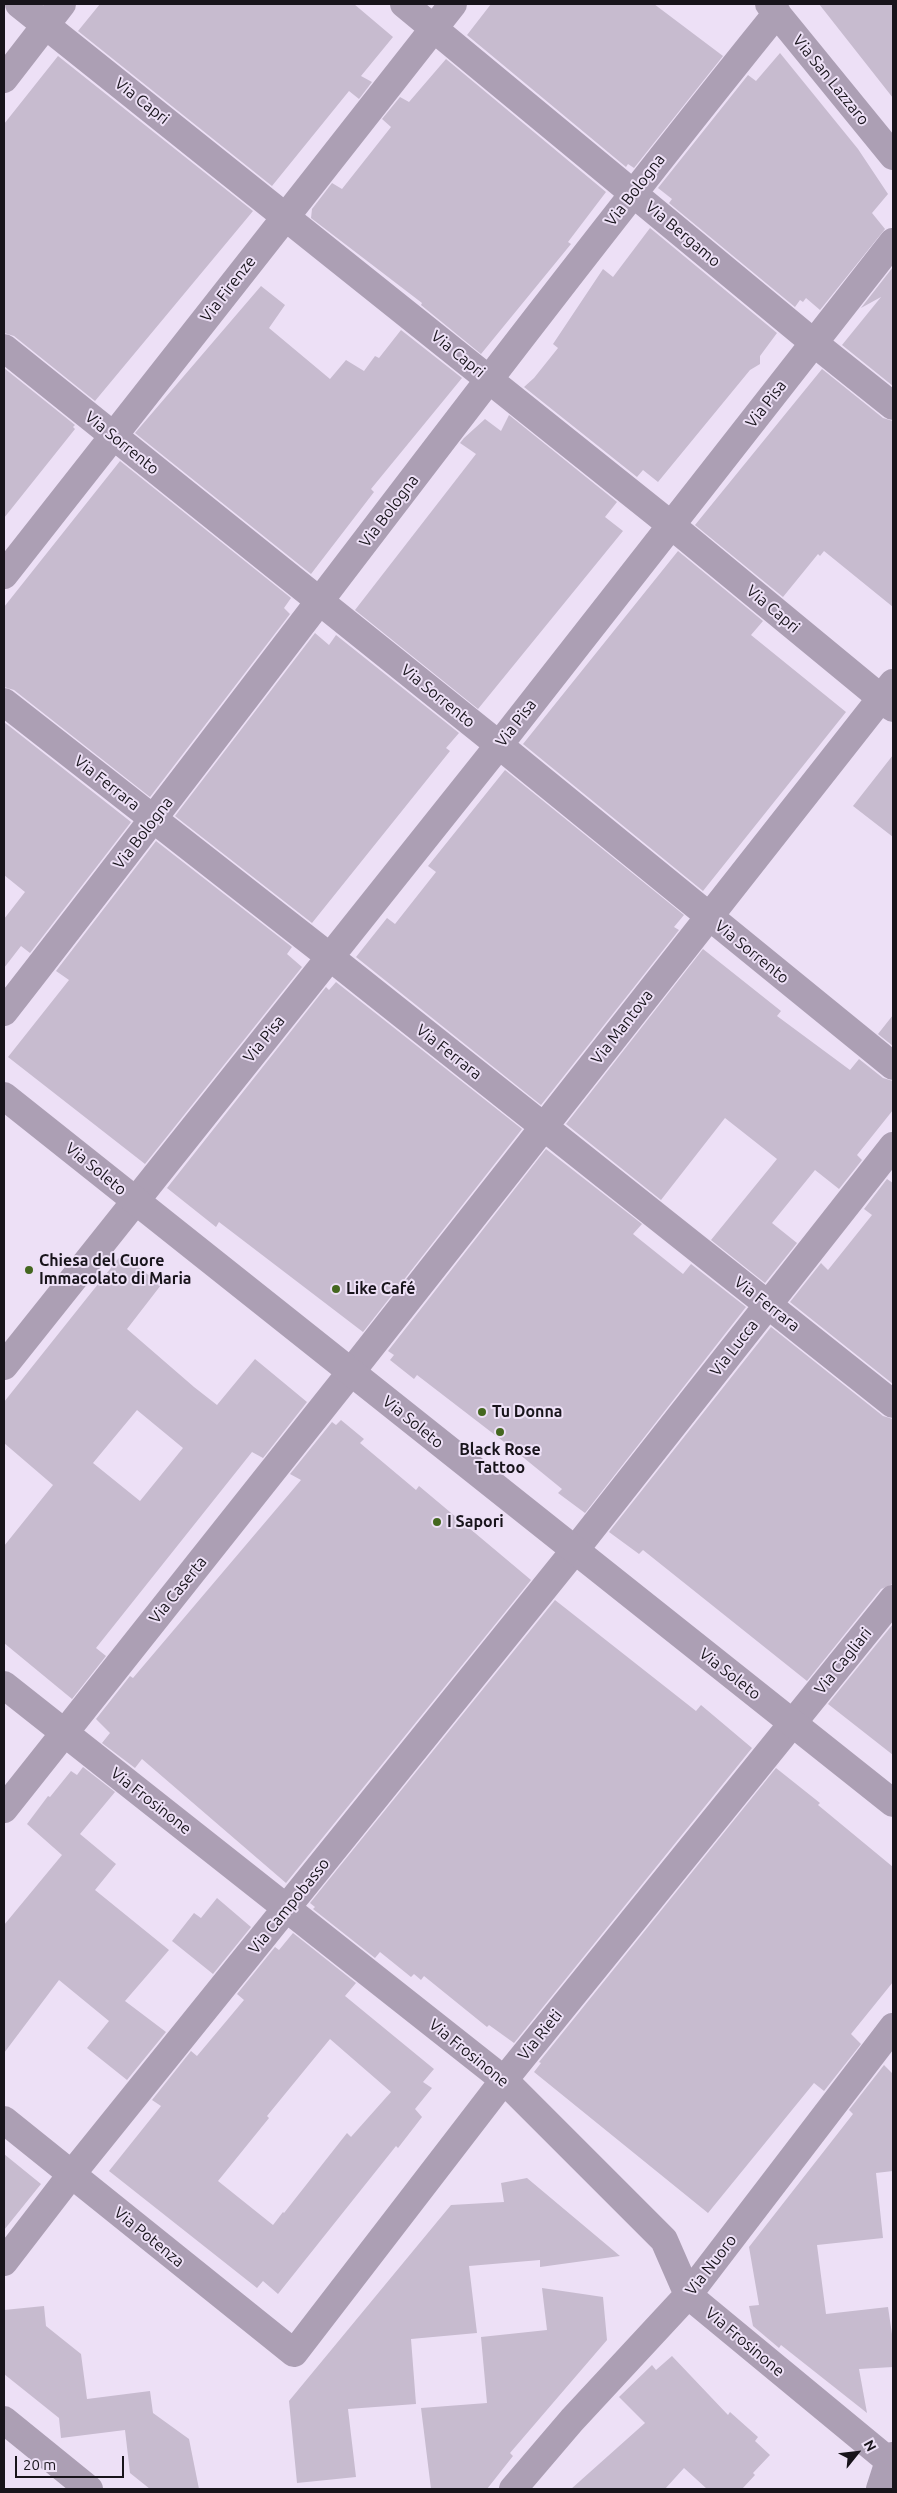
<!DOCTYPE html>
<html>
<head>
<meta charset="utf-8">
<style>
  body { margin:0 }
  #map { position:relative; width:897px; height:2493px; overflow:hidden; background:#ede0f6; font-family:Ubuntu,sans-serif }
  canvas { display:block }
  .frame { position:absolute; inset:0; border:5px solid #18141b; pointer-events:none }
  .north { position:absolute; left:832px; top:2428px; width:50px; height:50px; -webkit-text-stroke:4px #ede0f6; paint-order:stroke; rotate:61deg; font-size:14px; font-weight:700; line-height:20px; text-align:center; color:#18141b }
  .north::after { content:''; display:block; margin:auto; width:18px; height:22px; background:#18141b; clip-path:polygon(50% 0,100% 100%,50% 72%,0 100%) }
  .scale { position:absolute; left:15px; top:2456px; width:109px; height:22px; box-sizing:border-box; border:2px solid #18141b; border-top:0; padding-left:6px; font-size:15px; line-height:18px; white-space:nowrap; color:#18141b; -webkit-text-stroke:4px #ede0f6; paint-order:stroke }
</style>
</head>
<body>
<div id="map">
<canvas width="897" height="2493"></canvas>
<div class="frame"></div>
<div class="north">N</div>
<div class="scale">20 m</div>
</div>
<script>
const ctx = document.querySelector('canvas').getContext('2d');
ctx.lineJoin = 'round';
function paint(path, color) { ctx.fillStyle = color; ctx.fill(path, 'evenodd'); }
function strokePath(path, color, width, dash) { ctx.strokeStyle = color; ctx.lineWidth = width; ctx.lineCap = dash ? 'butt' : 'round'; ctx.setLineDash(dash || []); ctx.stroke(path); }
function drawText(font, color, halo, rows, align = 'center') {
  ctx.font = font + ' Ubuntu,sans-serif'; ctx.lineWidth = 4; ctx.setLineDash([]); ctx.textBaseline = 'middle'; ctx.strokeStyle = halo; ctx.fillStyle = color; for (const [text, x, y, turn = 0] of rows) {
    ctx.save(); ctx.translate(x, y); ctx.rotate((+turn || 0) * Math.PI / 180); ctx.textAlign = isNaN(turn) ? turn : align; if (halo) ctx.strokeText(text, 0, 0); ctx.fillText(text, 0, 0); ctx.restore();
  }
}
paint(new Path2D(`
  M 100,4 L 354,4 L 393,37 L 361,76 L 372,82 L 359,99 L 349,91 L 272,186 L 78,31 Z
  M 491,4 L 654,4 L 723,56 L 634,168 L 628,164 L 626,167 L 467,35 Z
  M 819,4 L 893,4 L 893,98 Z
  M 780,53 L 858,149 L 888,194 L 872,213 L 885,229 L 820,310 L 806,298 L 803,302 L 800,300 L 795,307 L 669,203 L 672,199 L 658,188 L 748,75 L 756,81 Z
  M 58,56 L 253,211 L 95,401 L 14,336 L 4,333 L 4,124 Z
  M 446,59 L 606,192 L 568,242 L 571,244 L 481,354 L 421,305 L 422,303 L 311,218 L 312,209 L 332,183 L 342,189 L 391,127 L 382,119 L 400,97 L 409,102 Z
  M 650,228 L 777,333 L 760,356 L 760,364 L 750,370 L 658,482 L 643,470 L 637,477 L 524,387 L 534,378 L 558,348 L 553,344 L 603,269 L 613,277 Z
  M 893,267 L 893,386 L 842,345 L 881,297 L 861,308 Z
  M 261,286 L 285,305 L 269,328 L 330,379 L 346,360 L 364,371 L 375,356 L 379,358 L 401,330 L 462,378 L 371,489 L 374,492 L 311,574 L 135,433 Z
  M 4,368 L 75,425 L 73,427 L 75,429 L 4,518 Z
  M 822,369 L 883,418 L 893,421 L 893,607 L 824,551 L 820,556 L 818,554 L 783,597 L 695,525 Z
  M 509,415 L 617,502 L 605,517 L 623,531 L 478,709 L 355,610 L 476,454 L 460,443 L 464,438 L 485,419 L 501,431 Z
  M 120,461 L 291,598 L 284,608 L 290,614 L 150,797 L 14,690 L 4,687 L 4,607 Z
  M 678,551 L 763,621 L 751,635 L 846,712 L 703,891 L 523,744 Z
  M 315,633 L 329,645 L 336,635 L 459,733 L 446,748 L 450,751 L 312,923 L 175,816 Z
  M 4,722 L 131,822 L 30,953 L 21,946 L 4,968 L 4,919 L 25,892 L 4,875 Z
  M 893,755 L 893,837 L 853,806 Z
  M 505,770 L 684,915 L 674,927 L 679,930 L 541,1105 L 356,957 L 387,918 L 395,924 L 436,872 L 428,866 Z
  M 156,841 L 292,947 L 287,954 L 302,967 L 145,1164 L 8,1057 L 69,980 L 56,971 Z
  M 703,949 L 781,1011 L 777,1016 L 850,1070 L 859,1059 L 883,1078 L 893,1081 L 893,1110 L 857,1155 L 862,1160 L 839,1189 L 815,1170 L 772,1223 L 797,1243 L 765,1283 L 711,1240 L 777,1159 L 725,1118 L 661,1200 L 566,1124 Z
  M 336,982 L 522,1129 L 363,1332 L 219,1222 L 216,1227 L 167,1188 L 326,987 L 329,990 Z
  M 893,1015 L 893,1046 L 878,1034 Z
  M 546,1149 L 642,1224 L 633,1234 L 683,1274 L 691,1264 L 746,1307 L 585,1513 L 558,1493 L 562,1489 L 508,1445 L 417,1375 L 414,1379 L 390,1360 L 394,1355 L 388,1351 Z
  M 887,1179 L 893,1183 L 893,1384 L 790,1302 L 821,1263 L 828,1270 L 872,1215 L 864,1209 Z
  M 122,1254 L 161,1285 L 127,1329 L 194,1387 L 217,1405 L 255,1359 L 307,1402 L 263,1458 L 252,1452 L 96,1648 L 106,1656 L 72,1699 L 4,1643 L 4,1546 L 53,1485 L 4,1443 L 4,1402 ZM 137,1410 L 183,1448 L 140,1501 L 93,1463 Z
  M 771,1327 L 883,1416 L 893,1419 L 893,1584 L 881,1589 L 807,1681 L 643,1550 L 639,1554 L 609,1532 Z
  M 341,1420 L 364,1439 L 360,1443 L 416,1490 L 419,1486 L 531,1580 L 286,1883 L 142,1759 L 135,1768 L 102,1743 L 110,1733 L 96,1719 L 130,1676 L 133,1678 L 301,1480 L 290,1474 L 332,1422 L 336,1425 Z
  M 555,1600 L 696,1711 L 701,1705 L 752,1748 L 514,2043 L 489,2025 L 487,2027 L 424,1976 L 421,1980 L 414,1974 L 411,1977 L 380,1952 L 375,1958 L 313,1909 L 315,1907 L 310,1903 Z
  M 893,1624 L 893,1755 L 828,1704 Z
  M 83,1767 L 115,1792 L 80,1834 L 116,1864 L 95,1890 L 169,1950 L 125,2001 L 166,2032 L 127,2080 L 87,2048 L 109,2021 L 59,1980 L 4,2053 L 4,1925 L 62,1855 L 27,1824 L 48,1796 L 50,1797 L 71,1771 L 77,1775 Z
  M 776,1768 L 820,1803 L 818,1805 L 893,1867 L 893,1982 L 851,2034 L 861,2044 L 824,2091 L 814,2083 L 708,2213 L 534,2072 L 541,2063 L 539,2062 Z
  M 217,1898 L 251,1927 L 213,1974 L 172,1941 L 194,1913 L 201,1918 Z
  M 293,1933 L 356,1983 L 345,1996 L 434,2069 L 423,2082 L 432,2088 L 415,2109 L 422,2117 L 398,2148 L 396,2146 L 278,2294 L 263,2281 L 257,2288 L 109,2171 L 161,2106 L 152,2100 L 191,2051 L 197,2056 L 244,2000 L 237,1994 L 275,1947 L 279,1950 ZM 330,2039 L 391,2092 L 351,2137 L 347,2133 L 284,2213 L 283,2212 L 273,2225 L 218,2181 L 269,2118 L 267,2116 Z
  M 884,2065 L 893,2074 L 893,2171 L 876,2173 L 883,2238 L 817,2245 L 826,2314 L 888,2307 L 893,2341 L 893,2367 L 859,2369 L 867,2413 L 781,2345 L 779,2348 L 753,2326 L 749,2306 L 759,2305 L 749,2247 L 853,2114 L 849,2110 Z
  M 4,2154 L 41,2184 L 4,2230 Z
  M 527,2178 L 620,2256 L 540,2267 L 540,2260 L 469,2266 L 477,2333 L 411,2339 L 416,2404 L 348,2409 L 356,2477 L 297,2483 L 289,2401 L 451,2205 L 504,2202 L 501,2183 Z
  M 542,2288 L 603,2297 L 607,2340 L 510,2453 L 513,2456 L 487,2489 L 431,2489 L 421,2408 L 487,2403 L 481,2337 L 547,2330 Z
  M 44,2306 L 46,2326 L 81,2354 L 87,2399 L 150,2391 L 153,2413 L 189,2439 L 199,2489 L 150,2489 L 130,2473 L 125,2430 L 61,2438 L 59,2418 L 4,2374 L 4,2310 Z
  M 672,2356 L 728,2415 L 730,2412 L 758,2437 L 755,2441 L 770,2455 L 753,2473 L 755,2475 L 742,2489 L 707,2489 L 684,2468 L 665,2489 L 571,2489 L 645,2423 L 619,2397 L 652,2365 L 656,2370 Z`), '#c7bbcf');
strokePath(new Path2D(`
  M 19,4 L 671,525 L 893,708
  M 404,4 L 814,343 L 893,406
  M 769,4 L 893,156
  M 4,79 L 62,4
  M 4,348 L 499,745 L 893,1066
  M 4,575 L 453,4
  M 4,702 L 330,957 L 893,1404
  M 4,1012 C 263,680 512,341 777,13
  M 4,1366 L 499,745 L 893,242
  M 4,1685 L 504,2080 L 664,2240 L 688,2295 L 889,2461
  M 4,1809 L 351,1372 L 893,683
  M 4,2120 L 294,2353 L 504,2080 L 893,1599
  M 4,2262 L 71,2175 L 575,1550 L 893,1146
  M 4,2420 L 89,2489
  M 513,2489 L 572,2420 L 688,2295 L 893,2027
  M 880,2489 L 889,2461 L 893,2456`), '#ac9fb4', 28);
strokePath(new Path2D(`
  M 4,1096 L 893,1803`), '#ac9fb4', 28);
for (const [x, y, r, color] of [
  [29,1270,5,"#44671f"],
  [336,1289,5,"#44671f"],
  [482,1412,5,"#44671f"],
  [500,1432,5,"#44671f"],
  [437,1522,5,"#44671f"]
]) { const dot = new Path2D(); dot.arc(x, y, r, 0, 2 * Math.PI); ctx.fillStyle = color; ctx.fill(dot); strokePath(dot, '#ede0f6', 2); }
drawText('16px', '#18141b', '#ede0f6', [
  ["Via San Lazzaro",831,80,51],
  ["Via Capri",142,101,38],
  ["Via Bologna",635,190,-52],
  ["Via Bergamo",683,234,40],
  ["Via Firenze",228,289,-52],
  ["Via Capri",458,354,39],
  ["Via Pisa",766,404,-52],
  ["Via Sorrento",122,443,39],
  ["Via Bologna",389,511,-53],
  ["Via Capri",773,609,40],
  ["Via Sorrento",438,696,39],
  ["Via Pisa",516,723,-52],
  ["Via Ferrara",107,783,38],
  ["Via Bologna",143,833,-52],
  ["Via Sorrento",752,952,39],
  ["Via Mantova",622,1027,-52],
  ["Via Pisa",264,1039,-51],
  ["Via Ferrara",449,1052,38],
  ["Via Soleto",96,1169,39],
  ["Via Ferrara",767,1304,38],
  ["Via Lucca",734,1348,-52],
  ["Via Soleto",413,1422,39],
  ["Via Caserta",178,1590,-51],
  ["Via Cagliari",843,1661,-51],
  ["Via Soleto",730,1674,38],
  ["Via Frosinone",151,1801,38],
  ["Via Campobasso",289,1906,-51],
  ["Via Rieti",540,2035,-51],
  ["Via Frosinone",469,2053,39],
  ["Via Potenza",149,2237,39],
  ["Via Nuoro",711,2265,-52],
  ["Via Frosinone",745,2342,40]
]);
drawText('bold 16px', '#18141b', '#ede0f6', [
  ["Chiesa del Cuore",39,1261],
  ["Immacolato di Maria",39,1279],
  ["Like Café",346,1289],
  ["Tu Donna",492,1412],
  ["Black Rose",500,1450,"center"],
  ["Tattoo",500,1468,"center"],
  ["I Sapori",447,1522]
], 'left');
</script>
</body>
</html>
